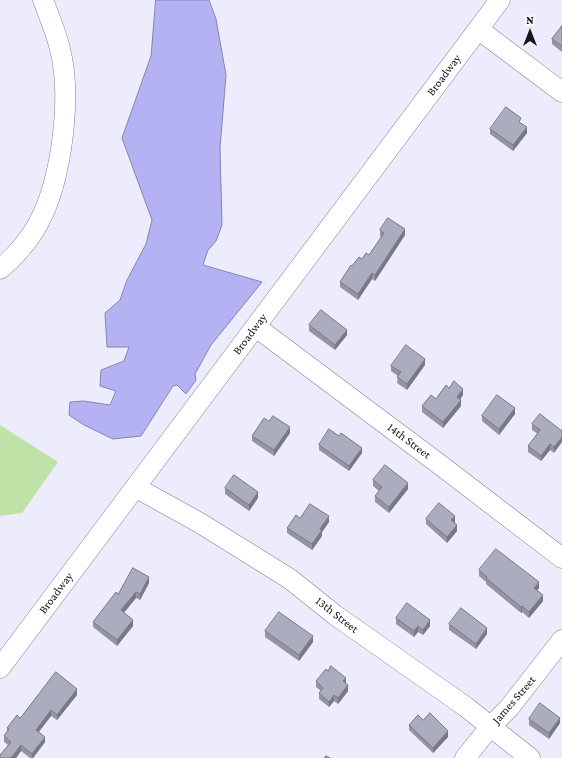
<!DOCTYPE html>
<html>
<head>
<meta charset="utf-8">
<style>
  body { margin:0 }
  #map { position:relative; width:562px; height:758px; overflow:hidden; background:#ececfc; font-family:"Crimson Pro",serif }
  canvas { display:block }
  .north { position:absolute; left:510px; top:12px; width:40px; height:40px; -webkit-text-stroke:3px #fff; paint-order:stroke; rotate:0deg; font-size:11px; font-weight:700; line-height:16px; text-align:center; color:#14141a }
  .north::after { content:''; display:block; margin:auto; width:14px; height:18px; background:#14141a; clip-path:polygon(50% 0,100% 100%,50% 72%,0 100%) }
</style>
</head>
<body>
<div id="map">
<canvas width="562" height="758"></canvas>
<div class="north">N</div>
</div>
<script>
const ctx = document.querySelector('canvas').getContext('2d');
ctx.lineJoin = 'round';
function paint(path, color) { ctx.fillStyle = color; ctx.fill(path, 'evenodd'); }
function strokePath(path, color, width, dash) { ctx.strokeStyle = color; ctx.lineWidth = width; ctx.lineCap = dash ? 'butt' : 'round'; ctx.setLineDash(dash || []); ctx.stroke(path); }
function drawText(font, color, halo, rows, align = 'center') {
  ctx.font = font + ' "Crimson Pro",serif'; ctx.lineWidth = 4; ctx.setLineDash([]); ctx.textBaseline = 'middle'; ctx.strokeStyle = halo; ctx.fillStyle = color; for (const [text, x, y, turn = 0] of rows) {
    ctx.save(); ctx.translate(x, y); ctx.rotate((+turn || 0) * Math.PI / 180); ctx.textAlign = isNaN(turn) ? turn : align; if (halo) ctx.strokeText(text, 0, 0); ctx.fillText(text, 0, 0); ctx.restore();
  }
}
paint(new Path2D(`
  M 0,425 L 58,462 L 22,513 L 0,516 Z`), '#bfe3a7');
const water = new Path2D(`
  M 156,0 L 209,0 L 216,19 L 226,75 L 220,148 L 222,225 L 216,241 L 208,250 L 203,265 L 262,282 L 211,345 L 195,374 L 196,380 L 186,394 L 177,385 L 173,386 L 141,436 L 113,439 L 84,425 L 69,415 L 70,402 L 84,401 L 110,405 L 116,391 L 100,386 L 101,370 L 124,361 L 129,347 L 107,347 L 105,313 L 120,300 L 127,280 L 146,244 L 152,220 L 122,138 L 151,56 Z`);
paint(water, '#b5b2f4');
strokePath(water, '#8583b3', 1);
const minor = new Path2D(`
  M 478,29 L 562,92
  M 0,269 C 14,258 31,238 39,222 C 62,179 72,96 60,49 C 56,32 49,16 43,0
  M 256,327 L 439,464 L 562,558
  M 135,487 L 200,523 L 290,579 L 335,615 L 466,707 L 530,758
  M 0,668 L 500,0
  M 465,758 L 490,727 L 509,708 L 562,640`);
strokePath(minor, '#808092', 21);
strokePath(minor, '#fff', 20);
paint(new Path2D(`
  M 562,26 L 562,52 L 552,44 L 552,39 Z
  M 521,123 L 527,133 L 513,151 L 490,134 L 490,129 Z
  M 380,230 L 405,235 L 375,281 L 372,279 L 358,300 L 340,287 L 340,282 L 352,266 L 362,259 L 369,255 L 381,237 L 380,236 Z
  M 309,325 L 347,335 L 335,350 L 309,331 Z
  M 425,365 L 407,390 L 397,383 L 398,376 L 391,371 L 391,366 Z
  M 449,388 L 463,395 L 460,400 L 461,406 L 443,428 L 422,412 L 422,406 L 436,399 Z
  M 515,414 L 499,435 L 482,421 L 482,416 Z
  M 532,424 L 562,431 L 554,453 L 550,450 L 541,461 L 528,452 L 528,446 L 538,434 L 532,430 Z
  M 290,433 L 274,456 L 252,441 L 252,436 Z
  M 319,445 L 362,453 L 349,471 L 319,450 Z
  M 373,480 L 408,489 L 389,513 L 375,502 L 375,496 L 379,491 L 373,486 Z
  M 225,488 L 258,498 L 249,511 L 225,494 Z
  M 426,519 L 455,522 L 454,523 L 457,531 L 447,543 L 426,524 Z
  M 329,522 L 322,532 L 322,536 L 312,550 L 287,533 L 287,528 Z
  M 479,570 L 539,588 L 537,590 L 543,601 L 529,618 L 522,612 L 521,613 L 486,584 L 486,582 L 479,576 Z
  M 149,583 L 140,600 L 136,598 L 124,613 L 133,626 L 117,646 L 93,627 L 93,622 L 118,594 Z
  M 396,618 L 430,626 L 423,635 L 418,632 L 414,637 L 396,624 Z
  M 449,624 L 487,634 L 476,649 L 449,630 Z
  M 265,631 L 313,642 L 299,661 L 265,637 Z
  M 316,681 L 346,684 L 348,691 L 338,704 L 334,701 L 329,707 L 319,699 L 319,693 L 321,691 L 316,687 Z
  M 77,695 L 57,720 L 51,716 L 39,732 L 45,742 L 33,758 L 30,758 L 21,751 L 16,758 L 0,758 L 8,745 L 4,742 L 4,736 L 7,731 L 7,728 L 20,718 Z
  M 529,719 L 560,723 L 549,739 L 529,725 Z
  M 423,720 L 448,737 L 433,753 L 409,730 L 409,725 Z`), '#9494a4');
paint(new Path2D(`
  M 527,127 L 527,133 L 513,151 L 513,145 Z
  M 405,229 L 405,235 L 375,281 L 375,275 Z
  M 372,273 L 372,279 L 358,300 L 358,294 Z
  M 347,330 L 347,335 L 335,350 L 335,345 Z
  M 425,359 L 425,365 L 407,390 L 407,384 Z
  M 463,389 L 463,395 L 457,403 L 457,397 Z
  M 461,400 L 461,406 L 443,428 L 443,422 Z
  M 515,408 L 515,414 L 499,435 L 499,429 Z
  M 290,427 L 290,433 L 274,456 L 274,450 Z
  M 562,437 L 562,442 L 554,453 L 554,447 Z
  M 550,444 L 550,450 L 541,461 L 541,456 Z
  M 362,448 L 362,453 L 349,471 L 349,466 Z
  M 408,483 L 408,489 L 389,513 L 389,507 Z
  M 258,492 L 258,498 L 249,511 L 249,505 Z
  M 329,516 L 329,522 L 322,532 L 322,536 L 312,550 L 312,544 L 320,529 Z
  M 455,516 L 455,522 L 451,526 L 451,520 Z
  M 457,525 L 457,531 L 447,543 L 447,537 Z
  M 149,577 L 149,583 L 140,600 L 140,594 Z
  M 539,582 L 539,588 L 534,594 L 534,588 Z
  M 136,592 L 136,598 L 121,616 L 121,610 Z
  M 543,595 L 543,601 L 529,618 L 529,612 Z
  M 522,606 L 522,612 L 521,613 L 521,607 Z
  M 133,620 L 133,626 L 117,646 L 117,640 Z
  M 430,620 L 430,626 L 423,635 L 423,630 Z
  M 418,626 L 418,632 L 414,637 L 414,631 Z
  M 487,628 L 487,634 L 476,649 L 476,644 Z
  M 313,636 L 313,642 L 299,661 L 299,655 Z
  M 346,678 L 346,684 L 343,681 Z
  M 348,685 L 348,691 L 338,704 L 338,698 Z
  M 77,689 L 77,695 L 57,720 L 57,715 Z
  M 334,695 L 334,701 L 329,707 L 329,702 Z
  M 51,710 L 51,716 L 36,735 L 36,730 Z
  M 560,718 L 560,723 L 549,739 L 549,733 Z
  M 448,731 L 448,737 L 433,753 L 433,748 Z
  M 45,737 L 45,742 L 33,758 L 32,758 L 32,754 Z
  M 21,745 L 21,751 L 16,758 L 11,758 Z`), '#787886');
const building = new Path2D(`
  M 562,26 L 562,46 L 552,39 Z
  M 506,107 L 521,118 L 519,122 L 527,127 L 513,145 L 490,129 Z
  M 388,218 L 405,229 L 375,275 L 372,273 L 358,294 L 340,282 L 351,265 L 352,266 L 359,257 L 362,259 L 366,253 L 369,255 L 384,233 L 380,230 Z
  M 321,310 L 347,330 L 335,345 L 309,325 Z
  M 406,345 L 425,359 L 407,384 L 397,377 L 401,372 L 391,366 Z
  M 454,381 L 463,389 L 457,397 L 461,400 L 443,422 L 422,406 L 431,395 L 436,399 L 446,385 L 449,388 Z
  M 497,395 L 515,408 L 499,429 L 482,416 Z
  M 540,414 L 562,431 L 562,437 L 554,447 L 550,444 L 541,456 L 528,446 L 540,430 L 532,424 Z
  M 273,416 L 290,427 L 274,450 L 252,436 L 264,418 L 269,421 Z
  M 329,429 L 339,436 L 341,433 L 362,448 L 349,466 L 319,445 Z
  M 385,465 L 408,483 L 389,507 L 375,496 L 382,487 L 373,480 Z
  M 234,475 L 258,492 L 249,505 L 225,488 Z
  M 439,503 L 455,516 L 451,520 L 457,525 L 447,537 L 426,519 Z
  M 310,504 L 329,516 L 320,529 L 322,530 L 312,544 L 287,528 L 296,515 L 300,518 Z
  M 496,549 L 539,582 L 534,588 L 543,595 L 529,612 L 522,606 L 521,607 L 486,578 L 487,577 L 479,570 Z
  M 133,568 L 149,577 L 140,594 L 136,592 L 121,610 L 133,620 L 117,640 L 93,622 L 116,592 L 118,594 Z
  M 407,603 L 430,620 L 423,630 L 418,626 L 414,631 L 396,618 Z
  M 461,608 L 487,628 L 476,644 L 449,624 Z
  M 279,612 L 313,636 L 299,655 L 265,631 Z
  M 331,666 L 346,678 L 343,681 L 348,685 L 338,698 L 334,695 L 329,702 L 319,693 L 323,688 L 316,681 L 326,669 L 328,671 Z
  M 56,672 L 77,689 L 57,715 L 51,710 L 36,730 L 45,737 L 32,754 L 21,745 L 11,758 L 0,758 L 0,755 L 11,742 L 4,736 L 9,729 L 7,728 L 17,715 L 20,718 Z
  M 540,703 L 560,718 L 549,733 L 529,719 Z
  M 430,713 L 448,731 L 433,748 L 409,725 L 418,715 L 423,720 Z
  M 326,756 L 330,758 L 325,758 Z`);
paint(building, '#acacbf');
strokePath(building, '#787886', 1);
drawText('12px', '#14141a', '#fff', [
  ["Broadway",444,75,-53],
  ["Broadway",250,334,-53],
  ["14th Street",409,441,37],
  ["Broadway",56,593,-53],
  ["13th Street",337,615,38],
  ["James Street",514,700,-49]
]);
</script>
</body>
</html>
